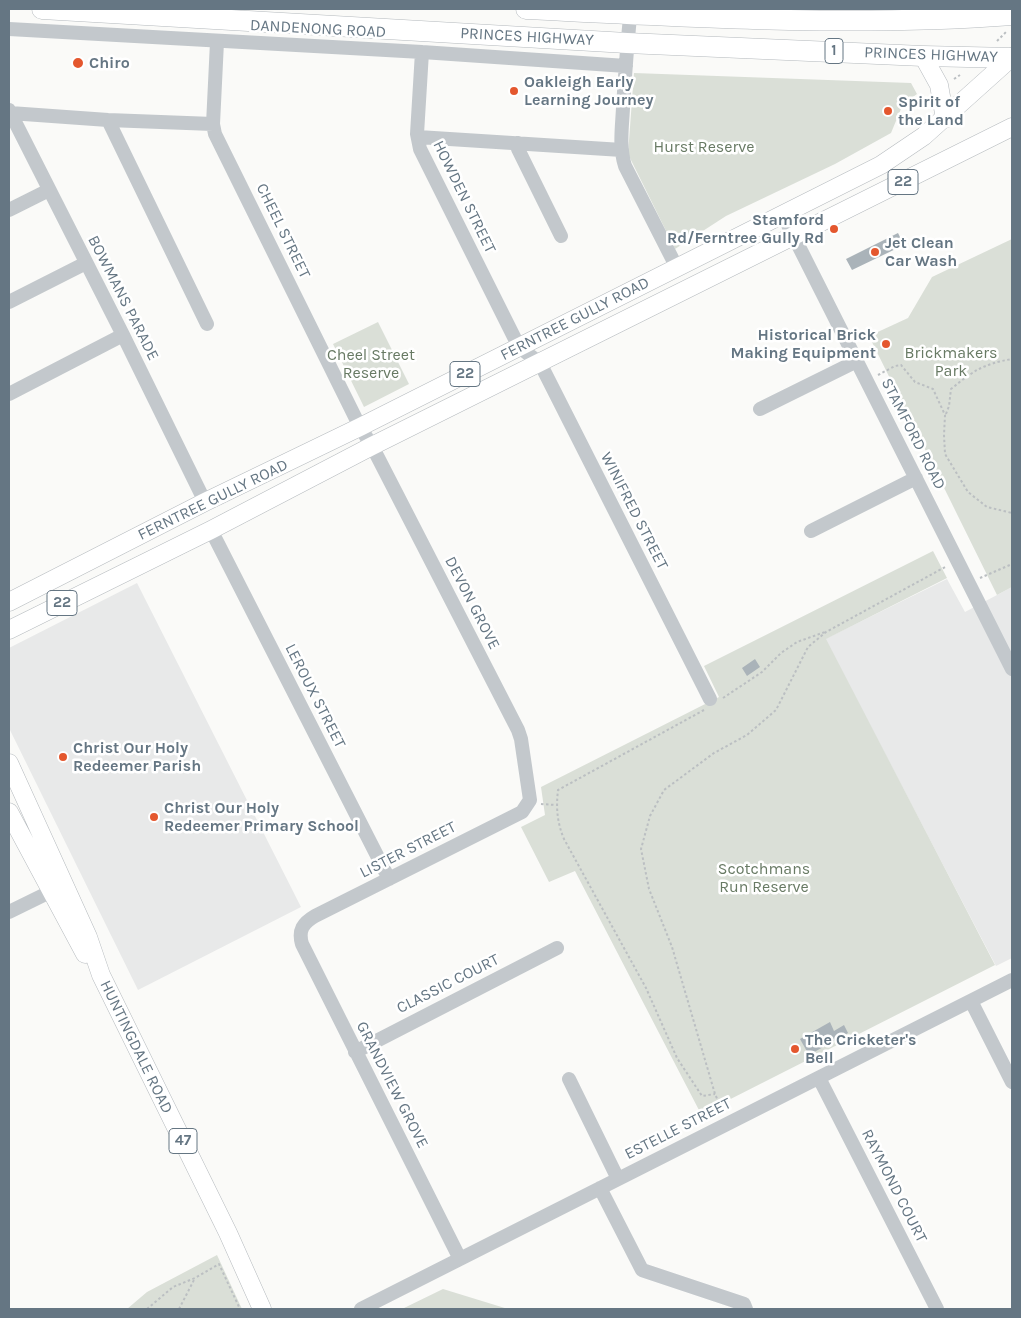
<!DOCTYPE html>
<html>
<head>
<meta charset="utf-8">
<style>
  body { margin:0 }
  #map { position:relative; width:1021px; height:1318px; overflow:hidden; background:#fafaf8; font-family:Karla,sans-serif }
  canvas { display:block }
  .frame { position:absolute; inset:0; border:10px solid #657683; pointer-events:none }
</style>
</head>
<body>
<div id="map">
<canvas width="1021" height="1318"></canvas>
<div class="frame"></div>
</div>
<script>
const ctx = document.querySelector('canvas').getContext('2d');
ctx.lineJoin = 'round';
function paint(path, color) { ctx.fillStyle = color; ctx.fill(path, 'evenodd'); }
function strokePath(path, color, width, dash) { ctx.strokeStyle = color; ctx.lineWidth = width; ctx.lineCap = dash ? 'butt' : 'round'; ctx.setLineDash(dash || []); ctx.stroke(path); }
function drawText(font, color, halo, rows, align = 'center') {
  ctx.font = font + ' Karla,sans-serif'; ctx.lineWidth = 5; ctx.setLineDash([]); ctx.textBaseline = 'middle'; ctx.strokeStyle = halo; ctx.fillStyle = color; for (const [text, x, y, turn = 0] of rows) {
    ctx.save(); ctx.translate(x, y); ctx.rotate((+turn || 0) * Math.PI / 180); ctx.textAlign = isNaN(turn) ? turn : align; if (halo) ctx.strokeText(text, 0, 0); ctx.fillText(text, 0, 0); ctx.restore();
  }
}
paint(new Path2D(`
  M 947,579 L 965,612 L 1012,587 L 1012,958 L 996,966 L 825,639 Z
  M 137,583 L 301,907 L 138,990 L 9,728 L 9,648 Z`), '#e8e9e9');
paint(new Path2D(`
  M 634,73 L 911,83 L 917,94 L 903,104 L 891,133 L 835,164 L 726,216 L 675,249 L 628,154 Z
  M 1012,239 L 1012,587 L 997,595 L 869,336 L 908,318 L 932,277 Z
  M 378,322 L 409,384 L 364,407 L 333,344 Z
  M 933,551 L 947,578 L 826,639 L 995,965 L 701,1114 L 575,871 L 549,882 L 521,827 L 545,815 L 541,787 L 719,697 L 704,666 Z
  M 217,1255 L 242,1309 L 127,1309 L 147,1292 Z
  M 443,1289 L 508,1309 L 402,1309 Z`), '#dadfd7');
paint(new Path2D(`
  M 898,233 L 904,245 L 852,270 L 846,259 Z
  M 755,659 L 760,667 L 747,676 L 742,668 Z
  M 830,1022 L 834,1031 L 844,1025 L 848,1033 L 809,1055 L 800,1039 Z`), '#aab3b9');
const major = new Path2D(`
  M 923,56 L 939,85 L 945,119
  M 9,602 L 205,502 L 360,427 L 881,165 L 924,136 L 1012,57
  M 9,630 L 211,530 L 372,446 L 1012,127
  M 9,763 L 88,937 L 101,975 L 228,1233 L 262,1309
  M 9,812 L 85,954`);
const highway = new Path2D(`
  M 42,9 L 627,43 L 923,56 L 1012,58
  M 526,9 C 688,17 851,27 1012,15`);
strokePath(major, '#b5babe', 19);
strokePath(highway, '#b4b9bd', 21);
strokePath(new Path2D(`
  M 997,41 L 1006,32
  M 954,79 L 960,75
  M 878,375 L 895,366 L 901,365 L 915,382 L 933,389 L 945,415 L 944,435 L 945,454 L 968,492 L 987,507 L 1012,513
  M 946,414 L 949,406 L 951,389 C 973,371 983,364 1012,359
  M 980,578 L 1012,564
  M 723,698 L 762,672 L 781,653 L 797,642 L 825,632
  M 704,710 L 558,790 C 556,808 557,822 564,839 L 646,988 L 677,1058 L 702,1096 L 715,1094
  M 541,804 L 556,805
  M 723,1112 L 715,1094 L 672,947 L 649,889 L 641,849 L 650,816 L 664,790 L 714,753 L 747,735 L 776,710 L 808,647 L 826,632 L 947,566
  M 147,1309 L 173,1287 L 195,1278 L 219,1264 L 240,1309
  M 179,1309 L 195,1278`), '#bbbfc2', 2, [2.5, 2.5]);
strokePath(new Path2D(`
  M 631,9 C 627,42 625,75 623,108 C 622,128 619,147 625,166 L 677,268
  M 9,29 L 422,52 L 626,66
  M 217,42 L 213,124 L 215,134 L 360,427 L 372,446 L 518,730 L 521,739 L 530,800 L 522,812 L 315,916 C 303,923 298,930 302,944 L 460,1259
  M 422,52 L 417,134 L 420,149 L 519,347 L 540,363 L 710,699
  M 9,110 L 123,335 L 205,502
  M 10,113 L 108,120 L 213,124
  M 108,120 L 207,324
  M 418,137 L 622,150
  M 518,143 L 518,149 L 561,236
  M 9,210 L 49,190
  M 783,215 L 1012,669
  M 9,302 L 86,263
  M 9,394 L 123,335
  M 760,409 L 857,361
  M 211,530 L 389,879
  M 811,531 L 916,478
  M 9,912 L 60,887
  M 971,1001 L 1012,1082
  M 355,1052 L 557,948
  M 819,1078 L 937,1309
  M 569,1079 L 618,1179
  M 600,1188 L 642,1270 L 744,1304 L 746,1309
  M 361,1309 L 1012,980`), '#c3c8cc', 14);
strokePath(major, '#fff', 18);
strokePath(highway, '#fff', 20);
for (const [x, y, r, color] of [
  [78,63,6,"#e4572e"],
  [514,91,5,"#e4572e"],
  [888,111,5,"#e4572e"],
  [834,229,5,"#e4572e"],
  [875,252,5,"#e4572e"],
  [886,344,5,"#e4572e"],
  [63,757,5,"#e4572e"],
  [154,817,5,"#e4572e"],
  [795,1049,5,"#e4572e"]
]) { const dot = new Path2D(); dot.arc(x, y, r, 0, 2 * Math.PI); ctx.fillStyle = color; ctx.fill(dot); strokePath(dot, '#fff', 2); }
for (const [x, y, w] of [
  [834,51,18],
  [903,182,30],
  [465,374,30],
  [62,603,30],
  [183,1141,28]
]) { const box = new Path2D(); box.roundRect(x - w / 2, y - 12.5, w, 25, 4); ctx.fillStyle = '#fff'; ctx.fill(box); strokePath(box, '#657683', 1); }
drawText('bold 15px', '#657683', null, [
  ["1",834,51],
  ["22",903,182],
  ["22",465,374],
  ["22",62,603],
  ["47",183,1141]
]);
drawText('16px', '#657683', '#fff', [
  ["DANDENONG ROAD",318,29,3],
  ["PRINCES HIGHWAY",527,37,3],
  ["PRINCES HIGHWAY",931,55,2],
  ["HOWDEN STREET",464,197,64],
  ["CHEEL STREET",283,231,64],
  ["BOWMANS PARADE",123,298,63],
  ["FERNTREE GULLY ROAD",575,319,-27],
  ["STAMFORD ROAD",913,434,63],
  ["FERNTREE GULLY ROAD",213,500,-26],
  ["WINIFRED STREET",634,511,63],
  ["DEVON GROVE",472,603,63],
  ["LEROUX STREET",315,696,63],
  ["LISTER STREET",408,850,-27],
  ["CLASSIC COURT",448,984,-27],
  ["HUNTINGDALE ROAD",136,1047,64],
  ["GRANDVIEW GROVE",392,1085,63],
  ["ESTELLE STREET",678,1129,-27],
  ["RAYMOND COURT",894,1186,63]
]);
drawText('bold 16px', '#657683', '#fff', [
  ["Chiro",89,63],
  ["Oakleigh Early",524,82],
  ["Learning Journey",524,100],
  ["Spirit of",898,102],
  ["the Land",898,120],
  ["Stamford",824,220,"right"],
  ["Rd/Ferntree Gully Rd",824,238,"right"],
  ["Jet Clean",885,243],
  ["Car Wash",885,261],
  ["Historical Brick",876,335,"right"],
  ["Making Equipment",876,353,"right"],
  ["Christ Our Holy",73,748],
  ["Redeemer Parish",73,766],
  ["Christ Our Holy",164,808],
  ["Redeemer Primary School",164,826],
  ["The Cricketer's",805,1040],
  ["Bell",805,1058]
], 'left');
drawText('16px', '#687a64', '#fff', [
  ["Hurst Reserve",704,147],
  ["Brickmakers",951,353],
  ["Park",951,371],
  ["Cheel Street",371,355],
  ["Reserve",371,373],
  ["Scotchmans",764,869],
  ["Run Reserve",764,887]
]);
</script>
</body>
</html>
